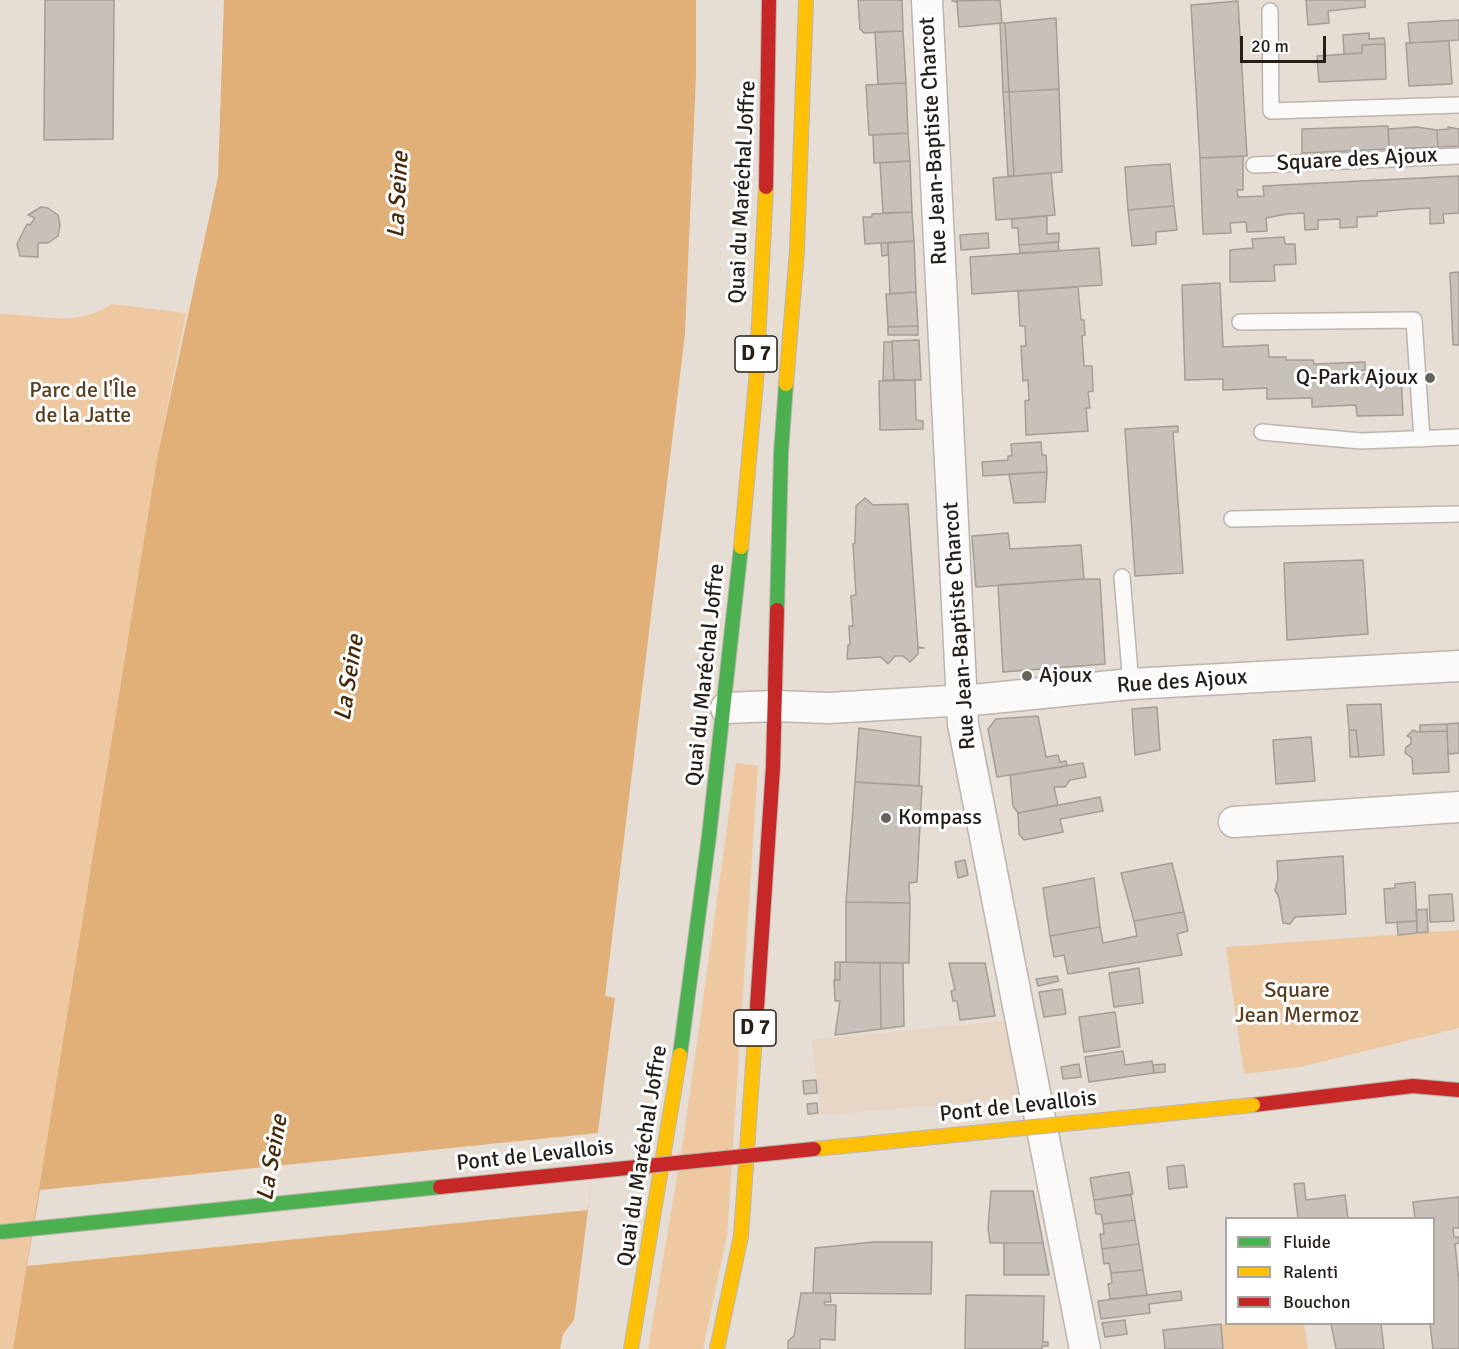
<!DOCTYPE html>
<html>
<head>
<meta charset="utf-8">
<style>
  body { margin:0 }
  #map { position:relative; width:1459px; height:1349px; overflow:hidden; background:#e6ddd4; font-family:Signika,sans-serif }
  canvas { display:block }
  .legend { position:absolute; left:1225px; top:1217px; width:210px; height:108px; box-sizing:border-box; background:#fff; border:2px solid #a8a5a3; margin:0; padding:8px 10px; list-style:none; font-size:18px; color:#261f19 }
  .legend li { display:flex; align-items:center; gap:12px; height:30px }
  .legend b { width:30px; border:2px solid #a8a5a3 }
  .scale { position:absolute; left:1240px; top:36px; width:86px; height:27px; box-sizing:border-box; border:3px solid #261f19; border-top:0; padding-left:8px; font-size:18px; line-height:21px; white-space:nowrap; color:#261f19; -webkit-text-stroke:4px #fff; paint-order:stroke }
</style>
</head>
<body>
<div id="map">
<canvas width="1459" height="1349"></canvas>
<ul class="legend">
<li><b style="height:8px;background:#4caf50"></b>Fluide</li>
<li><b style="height:8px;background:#ffc107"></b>Ralenti</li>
<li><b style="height:8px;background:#c62828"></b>Bouchon</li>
</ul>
<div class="scale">20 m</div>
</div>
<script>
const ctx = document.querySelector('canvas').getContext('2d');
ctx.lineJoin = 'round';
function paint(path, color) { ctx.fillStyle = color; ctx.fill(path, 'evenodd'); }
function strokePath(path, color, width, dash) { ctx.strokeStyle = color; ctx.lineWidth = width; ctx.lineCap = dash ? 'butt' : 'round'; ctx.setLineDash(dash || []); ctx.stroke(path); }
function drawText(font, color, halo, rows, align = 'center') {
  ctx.font = font + ' Signika,sans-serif'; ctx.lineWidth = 6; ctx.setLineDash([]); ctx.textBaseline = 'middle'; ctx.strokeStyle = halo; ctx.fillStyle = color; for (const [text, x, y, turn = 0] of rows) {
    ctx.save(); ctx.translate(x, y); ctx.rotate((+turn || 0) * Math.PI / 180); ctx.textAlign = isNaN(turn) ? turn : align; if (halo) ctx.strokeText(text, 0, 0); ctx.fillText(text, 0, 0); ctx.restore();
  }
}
paint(new Path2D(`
  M 1011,1020 L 1023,1098 L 821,1115 L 812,1040 Z`), '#e7d6c6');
paint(new Path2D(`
  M 112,304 L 186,313 L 158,453 L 13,1349 L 0,1349 L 0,314 C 44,314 72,329 112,304 Z
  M 736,763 L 758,766 L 727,1235 L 703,1349 L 648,1349 L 684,1135 Z
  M 1459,930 L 1459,1028 L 1300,1067 L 1244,1074 L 1226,947 Z
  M 1221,1324 L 1304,1324 L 1308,1349 L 1223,1349 Z`), '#eec8a0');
paint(new Path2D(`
  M 224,0 L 696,0 L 696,75 L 685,334 L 605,996 L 615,998 L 574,1320 L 563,1334 L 560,1349 L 13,1349 L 158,453 L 218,177 Z`), '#e1af78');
paint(new Path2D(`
  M 598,1133 L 588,1210 L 27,1266 L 40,1190 Z`), '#e6ddd4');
const building = new Path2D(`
  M 45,0 L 114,0 L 113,139 L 44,140 Z
  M 858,0 L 902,0 L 903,31 L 864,33 L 860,29 Z
  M 1000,0 L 1002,23 L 959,27 L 957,2 L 952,1 Z
  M 1306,0 L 1365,0 L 1365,7 L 1328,11 L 1329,23 L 1308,25 Z
  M 1238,1 L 1247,156 L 1200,158 L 1191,5 Z
  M 1056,18 L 1059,89 L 1009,92 L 1005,23 Z
  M 1459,20 L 1459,40 L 1410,43 L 1408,23 Z
  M 1000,23 L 1005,23 L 1009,92 L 1003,92 Z
  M 903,31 L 906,83 L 878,84 L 875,32 Z
  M 1369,33 L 1369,39 L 1384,38 L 1385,44 L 1362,45 L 1362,53 L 1344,54 L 1343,35 Z
  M 1449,41 L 1452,84 L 1409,86 L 1406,43 Z
  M 1385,44 L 1386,79 L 1319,82 L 1317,56 L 1362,53 L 1362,45 Z
  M 906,83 L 908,133 L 869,135 L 866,85 Z
  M 1059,89 L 1062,172 L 1014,176 L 1009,92 Z
  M 1003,92 L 1009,92 L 1014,176 L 1008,176 Z
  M 1388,126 L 1389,149 L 1302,153 L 1302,129 Z
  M 1416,127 L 1437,130 L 1438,147 L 1389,149 L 1388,129 Z
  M 1448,127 L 1459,129 L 1459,146 L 1438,147 L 1437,130 L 1449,129 Z
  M 908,133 L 910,161 L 874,163 L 873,135 Z
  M 1243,156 L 1243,190 L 1237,190 L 1238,197 L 1264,196 L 1263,186 L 1459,176 L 1459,213 L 1443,214 L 1444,223 L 1430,224 L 1430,208 L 1408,209 L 1377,212 L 1377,216 L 1357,217 L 1357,227 L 1340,228 L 1340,219 L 1318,220 L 1318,229 L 1305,230 L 1304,213 L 1287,214 L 1266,218 L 1267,231 L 1247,232 L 1246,222 L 1230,223 L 1231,233 L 1203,234 L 1200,158 Z
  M 910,161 L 912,212 L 883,213 L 880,163 Z
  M 1170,164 L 1174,206 L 1128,210 L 1125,167 Z
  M 1051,173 L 1055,215 L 996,220 L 993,178 Z
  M 1174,206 L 1177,230 L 1156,232 L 1156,244 L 1132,246 L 1128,210 Z
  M 41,207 L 48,208 L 58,215 L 60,225 L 58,236 L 48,243 L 38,243 L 38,257 L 20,256 L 17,244 L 27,224 L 30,225 L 35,218 L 28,215 Z
  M 912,212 L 914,241 L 865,244 L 863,217 L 872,217 L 872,214 Z
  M 1047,216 L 1047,234 L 1059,233 L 1059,242 L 1019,245 L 1018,228 L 1012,228 L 1012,219 Z
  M 988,233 L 989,248 L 961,250 L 960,235 Z
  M 1284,237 L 1285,244 L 1295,244 L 1296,264 L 1274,265 L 1275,281 L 1230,282 L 1230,250 L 1253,248 L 1252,239 Z
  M 914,241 L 916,292 L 890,294 L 888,243 Z
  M 1058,242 L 1059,251 L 1020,253 L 1019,245 Z
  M 881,243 L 888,243 L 888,255 L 882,256 Z
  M 1099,248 L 1102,285 L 972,294 L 970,257 Z
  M 1459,272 L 1459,345 L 1453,345 L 1450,273 Z
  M 1220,283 L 1223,347 L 1268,345 L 1269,357 L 1286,357 L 1286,360 L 1313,360 L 1314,364 L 1365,362 L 1365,370 L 1359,371 L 1359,374 L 1401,376 L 1403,415 L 1357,416 L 1356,405 L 1312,407 L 1312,398 L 1267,399 L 1267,388 L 1223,390 L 1223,379 L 1185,380 L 1182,285 Z
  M 1078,287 L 1081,320 L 1084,320 L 1085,335 L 1082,336 L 1084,366 L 1092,366 L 1093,391 L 1088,392 L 1090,408 L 1086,408 L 1088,431 L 1026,435 L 1025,401 L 1029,400 L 1028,380 L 1023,381 L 1021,346 L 1026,346 L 1025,326 L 1020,326 L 1018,291 Z
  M 916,292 L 918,326 L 888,327 L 886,294 Z
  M 918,326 L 918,335 L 888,335 L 888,327 Z
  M 919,340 L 921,380 L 894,380 L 892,341 Z
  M 884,342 L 892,342 L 894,380 L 883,380 Z
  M 915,380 L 916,420 L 923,421 L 923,429 L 880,430 L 879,381 Z
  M 1178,426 L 1178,432 L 1173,432 L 1183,573 L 1135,576 L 1125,429 Z
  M 1041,442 L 1042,455 L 1046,455 L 1047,472 L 983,476 L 982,462 L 1008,460 L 1008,456 L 1012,456 L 1011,444 Z
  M 1047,472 L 1045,502 L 1014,503 L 1009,474 Z
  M 865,498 L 873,505 L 908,504 L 918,647 L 924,648 L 918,648 L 918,654 L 910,662 L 903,656 L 895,656 L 888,664 L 881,657 L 847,659 L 848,645 L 850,645 L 849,626 L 853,626 L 851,596 L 856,595 L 853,544 L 855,543 L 856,506 Z
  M 1008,533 L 1010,549 L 1081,545 L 1084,579 L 976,587 L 972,536 Z
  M 1363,560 L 1368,634 L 1287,640 L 1284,563 Z
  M 1084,579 L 1100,579 L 1105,664 L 1003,672 L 998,585 Z
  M 1381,704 L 1384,755 L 1359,757 L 1356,730 L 1349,730 L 1347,705 Z
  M 1157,707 L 1160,750 L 1135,755 L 1132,709 Z
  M 1038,716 L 1046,757 L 1058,755 L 1060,762 L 1066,761 L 1067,766 L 997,777 L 988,729 L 996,719 Z
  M 1459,723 L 1459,753 L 1448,754 L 1447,724 Z
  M 1447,724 L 1447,731 L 1420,732 L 1420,725 Z
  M 859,728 L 921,737 L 919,786 L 855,782 Z
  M 1349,730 L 1356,730 L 1359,757 L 1350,757 Z
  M 1413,730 L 1417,732 L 1447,731 L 1449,772 L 1413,774 L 1412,758 L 1405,753 L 1406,747 L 1411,744 L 1411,738 L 1407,736 Z
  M 1311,737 L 1315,781 L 1276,784 L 1273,740 Z
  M 1083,763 L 1086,777 L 1070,780 L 1065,787 L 1054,787 L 1058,805 L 1018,813 L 1013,806 L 1010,775 Z
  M 855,782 L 922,786 L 917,882 L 909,883 L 910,903 L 846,902 Z
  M 1100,797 L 1103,811 L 1060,819 L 1063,832 L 1024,840 L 1019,834 L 1018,813 Z
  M 1343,856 L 1346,914 L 1295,917 L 1290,924 L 1283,923 L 1279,898 L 1275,890 L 1278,879 L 1277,861 Z
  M 965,860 L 968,875 L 958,878 L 955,862 Z
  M 1172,863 L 1184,912 L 1134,921 L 1121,873 Z
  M 1094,878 L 1100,927 L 1050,936 L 1043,888 Z
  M 1415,882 L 1417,921 L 1386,923 L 1384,889 L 1395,888 L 1395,884 Z
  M 1452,894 L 1454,921 L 1430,922 L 1429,895 Z
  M 846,902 L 910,903 L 909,963 L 846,962 Z
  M 1427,909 L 1428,932 L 1417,933 L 1416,910 Z
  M 1184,912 L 1188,931 L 1177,934 L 1182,955 L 1068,974 L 1064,955 L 1054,957 L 1050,936 L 1100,927 L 1103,943 L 1137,936 L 1134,921 Z
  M 1417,921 L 1417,933 L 1398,935 L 1397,922 Z
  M 835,962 L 840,962 L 840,980 L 835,980 Z
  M 840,962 L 880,963 L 881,1029 L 835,1035 L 840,1001 L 835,1001 L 834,980 L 840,980 Z
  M 880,963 L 903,963 L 904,1026 L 881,1029 Z
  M 949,963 L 985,963 L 995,1016 L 960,1020 L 957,1001 L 953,1001 L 951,991 L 955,990 Z
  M 1139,968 L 1143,1003 L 1114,1007 L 1109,973 Z
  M 1057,976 L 1059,981 L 1038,986 L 1036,979 Z
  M 1062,989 L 1066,1014 L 1044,1017 L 1039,992 Z
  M 1115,1012 L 1120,1047 L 1084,1052 L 1079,1017 Z
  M 1123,1051 L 1125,1065 L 1152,1061 L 1154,1073 L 1089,1082 L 1085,1057 Z
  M 1079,1064 L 1081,1077 L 1063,1079 L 1061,1067 Z
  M 1165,1064 L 1165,1072 L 1154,1073 L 1153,1065 Z
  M 816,1080 L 817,1093 L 804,1094 L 803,1081 Z
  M 817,1103 L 818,1113 L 808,1114 L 807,1104 Z
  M 1184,1165 L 1187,1187 L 1169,1189 L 1167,1167 Z
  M 1129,1172 L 1133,1194 L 1094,1200 L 1090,1178 Z
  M 1304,1183 L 1306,1200 L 1345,1195 L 1348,1218 L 1298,1218 L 1294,1184 Z
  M 991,1191 L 1033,1191 L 1043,1243 L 990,1243 L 988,1228 Z
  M 1131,1195 L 1135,1220 L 1103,1224 L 1101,1214 L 1096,1214 L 1094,1200 Z
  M 1459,1197 L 1459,1228 L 1453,1228 L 1454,1237 L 1459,1237 L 1459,1243 L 1455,1244 L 1459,1283 L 1459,1349 L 1433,1349 L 1430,1324 L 1434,1324 L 1434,1218 L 1415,1218 L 1413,1202 Z
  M 1135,1220 L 1139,1244 L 1102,1249 L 1100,1234 L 1104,1234 L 1103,1224 Z
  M 874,1242 L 932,1242 L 931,1294 L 813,1293 L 815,1248 Z
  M 1004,1243 L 1043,1243 L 1049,1275 L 1004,1275 Z
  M 1139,1244 L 1143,1270 L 1111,1273 L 1109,1263 L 1104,1264 L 1102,1249 Z
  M 1143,1270 L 1147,1295 L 1110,1299 L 1108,1284 L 1112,1283 L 1111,1273 Z
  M 1181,1291 L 1182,1300 L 1149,1304 L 1150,1313 L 1101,1319 L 1098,1301 Z
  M 801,1293 L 830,1293 L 831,1302 L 824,1302 L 825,1305 L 836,1305 L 835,1340 L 820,1339 L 820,1349 L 788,1349 L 788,1341 L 794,1336 Z
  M 966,1295 L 1044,1296 L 1043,1342 L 1048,1342 L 1048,1346 L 1042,1346 L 1042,1349 L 965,1349 Z
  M 1125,1320 L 1127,1334 L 1105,1337 L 1102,1323 Z
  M 1221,1324 L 1223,1349 L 1165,1349 L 1163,1330 Z
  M 1331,1324 L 1381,1324 L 1384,1349 L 1336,1349 Z`);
paint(building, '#c8c1ba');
strokePath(building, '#a49d96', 1.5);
const lane = new Path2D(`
  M 1270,11 L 1271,111 L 1459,105
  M 1254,165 L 1459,156
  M 1240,322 L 1414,320 L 1422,439
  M 1262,432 L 1361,441 L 1459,437
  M 1232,519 L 1459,514
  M 1122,577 L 1131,684`);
const street = new Path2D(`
  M 927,0 L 963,724 L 1085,1349
  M 726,708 L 775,706 L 829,708 L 983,699 L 1131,684 L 1459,666
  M 1234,822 L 1459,807`);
const fast = new Path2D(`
  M 777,610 L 781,453 L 786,384
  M 680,1055 L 709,836 L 741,547`);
const slow = new Path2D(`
  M 786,384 L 797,251 L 806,0
  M 741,547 L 756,382 L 766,187
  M 631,1349 L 680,1055
  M 717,1349 L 741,1236 L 757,1007`);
const jam = new Path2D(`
  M 766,187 L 769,0
  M 757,1007 L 773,767 L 777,610
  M 1253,1105 L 1413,1086 L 1459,1090`);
strokePath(lane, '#bcb5ae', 18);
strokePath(street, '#bcb5ae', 33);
strokePath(fast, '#bcb5ae', 16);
strokePath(slow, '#bcb5ae', 16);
strokePath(jam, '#bcb5ae', 16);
strokePath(lane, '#fbfaf9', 15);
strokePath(street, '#fbfaf9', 30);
strokePath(fast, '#4caf50', 14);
strokePath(slow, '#ffc107', 14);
strokePath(jam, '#c62828', 14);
const fastBridge = new Path2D(`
  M 0,1232 L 440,1187`);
const slowBridge = new Path2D(`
  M 814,1149 L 1253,1105`);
const jamBridge = new Path2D(`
  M 440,1187 L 814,1149`);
strokePath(fastBridge, '#bcb5ae', 16, []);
strokePath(slowBridge, '#bcb5ae', 16, []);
strokePath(jamBridge, '#bcb5ae', 16, []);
strokePath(fastBridge, '#4caf50', 14);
strokePath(slowBridge, '#ffc107', 14);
strokePath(jamBridge, '#c62828', 14);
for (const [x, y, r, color] of [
  [1430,378,6,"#69625a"],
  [1027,676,6,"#69625a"],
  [886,818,6,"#69625a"]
]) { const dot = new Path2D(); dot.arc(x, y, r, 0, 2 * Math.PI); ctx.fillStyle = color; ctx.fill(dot); strokePath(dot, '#fff', 2); }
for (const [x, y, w] of [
  [756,354,42],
  [755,1028,42]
]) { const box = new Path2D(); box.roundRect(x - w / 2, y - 18, w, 36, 4.5); ctx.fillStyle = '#fff'; ctx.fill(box); strokePath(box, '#261f19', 1.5); }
drawText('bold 21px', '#261f19', null, [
  ["D 7",756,354],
  ["D 7",755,1028]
]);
drawText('22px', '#261f19', '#fff', [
  ["Rue Jean-Baptiste Charcot",934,141,-93],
  ["Square des Ajoux",1357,160,-3],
  ["Quai du Maréchal Joffre",743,192,-87],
  ["Rue Jean-Baptiste Charcot",960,626,-94],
  ["Quai du Maréchal Joffre",706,675,-84],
  ["Rue des Ajoux",1182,682,-4],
  ["Pont de Levallois",1018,1107,-6],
  ["Pont de Levallois",535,1156,-6],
  ["Quai du Maréchal Joffre",643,1156,-81]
]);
drawText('22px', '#261f19', '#fff', [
  ["Q-Park Ajoux",1418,378,"right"],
  ["Ajoux",1039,676],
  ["Kompass",898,818]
], 'left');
drawText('22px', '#5a3e1e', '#fff', [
  ["Parc de l'Île",83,391],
  ["de la Jatte",83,416],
  ["Square",1297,991],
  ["Jean Mermoz",1297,1016]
]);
drawText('italic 24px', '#452908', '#fff', [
  ["La Seine",399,195,-87],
  ["La Seine",350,678,-81],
  ["La Seine",273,1158,-80]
]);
</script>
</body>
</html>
